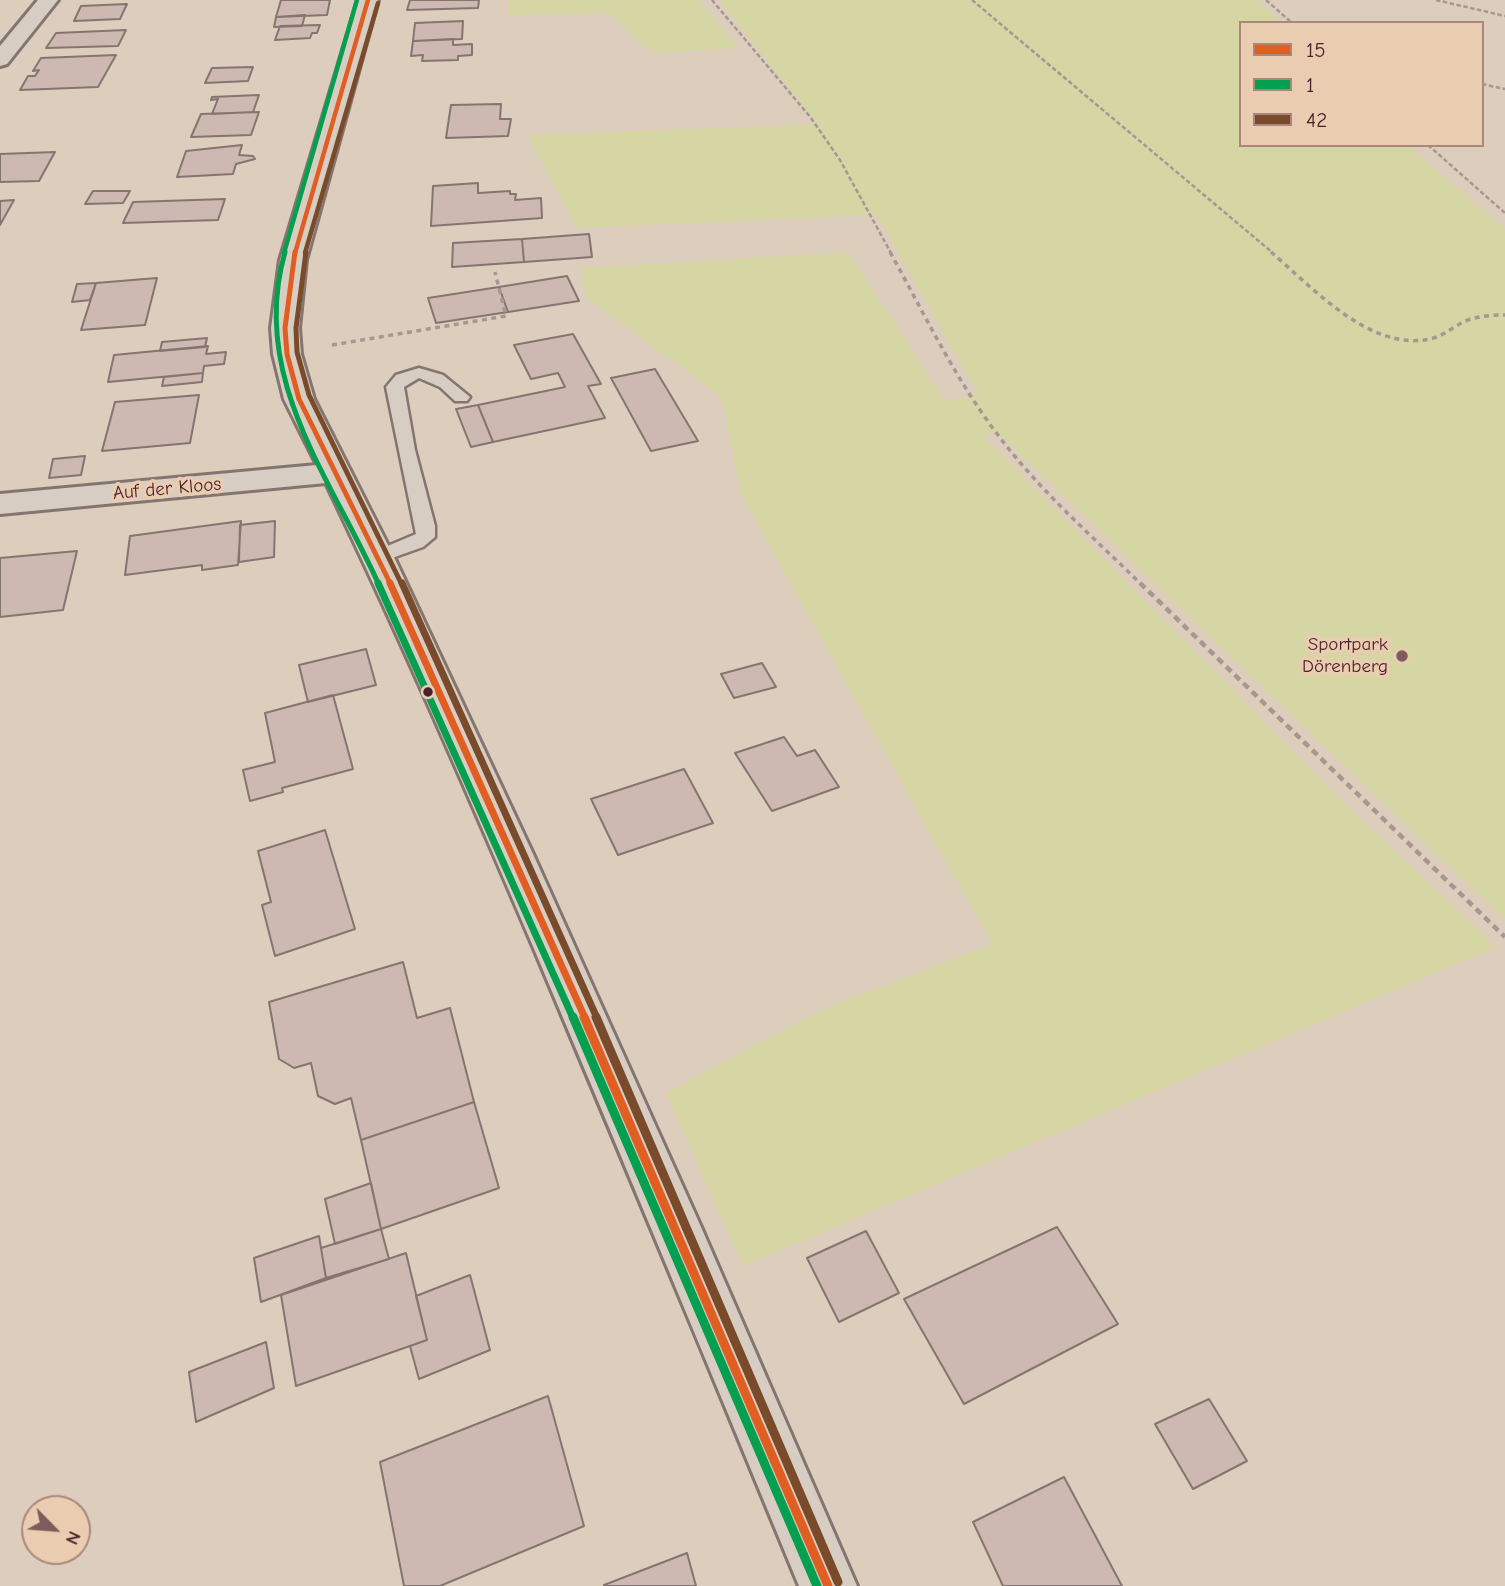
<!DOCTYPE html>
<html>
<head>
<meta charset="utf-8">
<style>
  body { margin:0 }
  #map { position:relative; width:1505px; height:1586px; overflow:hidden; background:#ddcdbd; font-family:"Comic Neue",sans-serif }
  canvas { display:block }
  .legend { position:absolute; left:1239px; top:21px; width:245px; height:126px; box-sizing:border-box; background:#eaccb0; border:2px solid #aa877b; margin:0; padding:9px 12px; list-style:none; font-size:21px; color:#4a1f2b }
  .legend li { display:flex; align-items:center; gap:14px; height:35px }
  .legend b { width:35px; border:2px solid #aa877b }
  .north { position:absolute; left:21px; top:1495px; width:70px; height:70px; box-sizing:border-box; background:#eaccb0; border:2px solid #aa877b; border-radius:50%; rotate:115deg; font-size:19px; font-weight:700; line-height:28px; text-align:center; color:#4a1f2b }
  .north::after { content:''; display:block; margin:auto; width:24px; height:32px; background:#7d5c5e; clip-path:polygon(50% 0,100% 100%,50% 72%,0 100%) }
</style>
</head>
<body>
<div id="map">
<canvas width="1505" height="1586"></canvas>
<ul class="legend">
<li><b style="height:9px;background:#e15e23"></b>15</li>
<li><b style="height:9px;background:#049f4f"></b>1</li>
<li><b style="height:9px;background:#7a4b2a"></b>42</li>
</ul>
<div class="north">N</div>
</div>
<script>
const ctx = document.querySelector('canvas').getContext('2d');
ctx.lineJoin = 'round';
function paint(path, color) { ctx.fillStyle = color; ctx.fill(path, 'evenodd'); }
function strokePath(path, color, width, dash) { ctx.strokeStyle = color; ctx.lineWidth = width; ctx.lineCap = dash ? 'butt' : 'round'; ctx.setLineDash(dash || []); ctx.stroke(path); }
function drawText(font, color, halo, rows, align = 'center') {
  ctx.font = font + ' "Comic Neue",sans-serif'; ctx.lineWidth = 7; ctx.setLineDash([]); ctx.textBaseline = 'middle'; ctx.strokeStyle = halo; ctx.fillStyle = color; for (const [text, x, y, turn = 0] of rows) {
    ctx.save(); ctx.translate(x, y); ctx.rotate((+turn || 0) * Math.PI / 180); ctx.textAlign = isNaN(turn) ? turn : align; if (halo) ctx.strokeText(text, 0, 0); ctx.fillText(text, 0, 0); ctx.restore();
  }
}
paint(new Path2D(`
  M 507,0 L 699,0 L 738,48 L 653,53 L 609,13 L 510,15 Z
  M 719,0 L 1257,0 L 1282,23 L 1241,23 L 1241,145 L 1407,145 L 1505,229 L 1505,920 L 997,432 L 983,436 L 1346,805 L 1496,947 L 743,1266 L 666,1093 L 823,1009 L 992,944 L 741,495 L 722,397 L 587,298 L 580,268 L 848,252 L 945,401 L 978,394 L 877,215 L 577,228 L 527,135 L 817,124 Z`), '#d6d5a4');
const building = new Path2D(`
  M 281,0 L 330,0 L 327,15 L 276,17 Z
  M 410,0 L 479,0 L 478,8 L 407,10 Z
  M 127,4 L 120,19 L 74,21 L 81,6 Z
  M 305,15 L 302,26 L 274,27 L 276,17 Z
  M 463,21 L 462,39 L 413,41 L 415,23 Z
  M 320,25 L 317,33 L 312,33 L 310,38 L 275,40 L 280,26 Z
  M 126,30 L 118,46 L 46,48 L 56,33 Z
  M 453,39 L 453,45 L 472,44 L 472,55 L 458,56 L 458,60 L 422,61 L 423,55 L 411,56 L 413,41 Z
  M 116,55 L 98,87 L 20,90 L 28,76 L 35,76 L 39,70 L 33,71 L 41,58 Z
  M 253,67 L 248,81 L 205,83 L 212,68 Z
  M 259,95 L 253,112 L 212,114 L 218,99 L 211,100 L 212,97 Z
  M 501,104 L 500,119 L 511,119 L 508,136 L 446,138 L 451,105 Z
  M 259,112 L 251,135 L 191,137 L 201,114 Z
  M 242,145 L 239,155 L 253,156 L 255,159 L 236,164 L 233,174 L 177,177 L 186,151 Z
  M 55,152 L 39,181 L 0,182 L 0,154 Z
  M 478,183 L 478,193 L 510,191 L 510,194 L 516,194 L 515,200 L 541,198 L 542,218 L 431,226 L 433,186 Z
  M 93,191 L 130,191 L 123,203 L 85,204 Z
  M 225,199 L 218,220 L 123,223 L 133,202 Z
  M 14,200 L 0,225 L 0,201 Z
  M 589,234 L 592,257 L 524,262 L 522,239 Z
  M 522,239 L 524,262 L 452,267 L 453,243 Z
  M 567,276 L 579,301 L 508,312 L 499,287 Z
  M 157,278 L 145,325 L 81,330 L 96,283 Z
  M 96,283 L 90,300 L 72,302 L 77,284 Z
  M 499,287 L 508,312 L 436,323 L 428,298 Z
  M 573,334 L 601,384 L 588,386 L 605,418 L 493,442 L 478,405 L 565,387 L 558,373 L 531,379 L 514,345 Z
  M 207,338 L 205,347 L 160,351 L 162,342 Z
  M 208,346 L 206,354 L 226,352 L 224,364 L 204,366 L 203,373 L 108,382 L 114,355 Z
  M 655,369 L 698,441 L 651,451 L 611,378 Z
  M 203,373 L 202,382 L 162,386 L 164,377 Z
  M 199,395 L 190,443 L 102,451 L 115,402 Z
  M 478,405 L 493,442 L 471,447 L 456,409 Z
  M 85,456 L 81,475 L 49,478 L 53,459 Z
  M 241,521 L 238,565 L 202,570 L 202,565 L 125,575 L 130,536 Z
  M 275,521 L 274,557 L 239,562 L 240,525 Z
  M 77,551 L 63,610 L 0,617 L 0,558 Z
  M 366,649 L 376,685 L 308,702 L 299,665 Z
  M 762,663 L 776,687 L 734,698 L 721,674 Z
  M 333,695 L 353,769 L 282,788 L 283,792 L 250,801 L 243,770 L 275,762 L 265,713 Z
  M 784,737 L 797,756 L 815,750 L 839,787 L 772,811 L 735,753 Z
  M 684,769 L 713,823 L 618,855 L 591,799 Z
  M 325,830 L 355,929 L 275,956 L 262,905 L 271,902 L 258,851 Z
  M 403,962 L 417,1018 L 450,1008 L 474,1102 L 361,1140 L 351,1098 L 335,1104 L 318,1096 L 311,1063 L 294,1068 L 279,1059 L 269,1002 Z
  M 474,1102 L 499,1188 L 381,1229 L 361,1140 Z
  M 371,1183 L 381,1229 L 335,1244 L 325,1199 Z
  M 1057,1227 L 1118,1324 L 964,1404 L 904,1299 Z
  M 381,1229 L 389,1259 L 326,1278 L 321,1248 Z
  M 866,1231 L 899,1293 L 839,1322 L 807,1258 Z
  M 319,1236 L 326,1278 L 261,1302 L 254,1258 Z
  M 406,1253 L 427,1340 L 296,1386 L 281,1295 Z
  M 470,1275 L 490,1350 L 419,1379 L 410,1346 L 427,1340 L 416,1296 Z
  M 266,1342 L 274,1388 L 196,1422 L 189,1372 Z
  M 548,1396 L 584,1526 L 440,1586 L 404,1586 L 380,1462 Z
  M 1209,1399 L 1247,1461 L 1193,1489 L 1155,1424 Z
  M 1064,1477 L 1122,1586 L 1003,1586 L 973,1522 Z
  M 687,1553 L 696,1586 L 604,1586 L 604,1585 Z`);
paint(building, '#cdb9b1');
strokePath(building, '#847570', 2);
const lane = new Path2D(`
  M 419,368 L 443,375 L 470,397 L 467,401 L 455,401 L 440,387 L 419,378 L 404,387 L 415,450 L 435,526 L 435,537 L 423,547 L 378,563 L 368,557 L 371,553 L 416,534 L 386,387 L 396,375 Z`);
const street = new Path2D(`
  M 38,0 L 58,0 L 7,64 L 0,66 L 0,46 Z
  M 358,0 L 378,0 L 306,260 L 299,328 L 301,354 L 314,399 L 394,557 L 533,854 L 701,1227 L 857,1586 L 799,1586 C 712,1374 624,1162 535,951 C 468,794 400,637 326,483 L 0,514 L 0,494 L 317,465 L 284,399 L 273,354 L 271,328 L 280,260 Z`);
strokePath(lane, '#847570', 5);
strokePath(street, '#847570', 6);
strokePath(new Path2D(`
  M 712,0 L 811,118 L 840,160 L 891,253
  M 972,0 L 1273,253
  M 1266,0 L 1292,23
  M 1436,0 L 1505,16
  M 1482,84 L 1505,89
  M 1428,145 L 1505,213`), '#a59792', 2.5, [4.5, 2.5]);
strokePath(new Path2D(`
  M 890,252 C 924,313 955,379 998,435 C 1039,490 1093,537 1142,585
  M 1271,252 C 1312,287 1370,352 1430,339 C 1444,336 1455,325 1468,320 C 1480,316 1493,315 1505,315
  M 332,345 L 506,316 L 495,272`), '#a59792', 3.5, [5, 4.5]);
strokePath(new Path2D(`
  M 1140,583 L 1505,937`), '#a59792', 4.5, [7, 5]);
paint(lane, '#d8cdc2');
paint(street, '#d8cdc2');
strokePath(new Path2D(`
  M 295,253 L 368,0`), '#e15e23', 4.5);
strokePath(new Path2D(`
  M 295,252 L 285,328 L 287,354 L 299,399 L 391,585`), '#e15e23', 5);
strokePath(new Path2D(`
  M 390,583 L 585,1018`), '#e15e23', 7);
strokePath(new Path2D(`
  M 584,1017 L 828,1586`), '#e15e23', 9);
strokePath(new Path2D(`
  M 284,253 L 357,0`), '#049f4f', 4.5);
strokePath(new Path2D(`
  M 285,252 C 249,377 330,476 379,585`), '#049f4f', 5);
strokePath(new Path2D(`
  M 378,583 L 573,1018`), '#049f4f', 7);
strokePath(new Path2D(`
  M 573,1017 L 817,1586`), '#049f4f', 9);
strokePath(new Path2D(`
  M 305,253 L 378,3`), '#7a4b2a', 4.5);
strokePath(new Path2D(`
  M 306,252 L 296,328 L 297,352 L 309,395 L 402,585`), '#7a4b2a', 5);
strokePath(new Path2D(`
  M 402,583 L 597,1018`), '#7a4b2a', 7);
strokePath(new Path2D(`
  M 596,1017 L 838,1582`), '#7a4b2a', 9);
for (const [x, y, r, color] of [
  [1402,656,7,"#7d5c5e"],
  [428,692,6,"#4a1f2b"]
]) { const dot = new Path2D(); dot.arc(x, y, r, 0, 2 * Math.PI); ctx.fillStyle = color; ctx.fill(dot); strokePath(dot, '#eaccb0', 2.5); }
drawText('19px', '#4a1f2b', '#eaccb0', [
  ["Auf der Kloos",167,489,-5]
]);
drawText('19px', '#4a1f2b', '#eaccb0', [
  ["Sportpark",1388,645],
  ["Dörenberg",1388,667]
], 'right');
</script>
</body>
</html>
